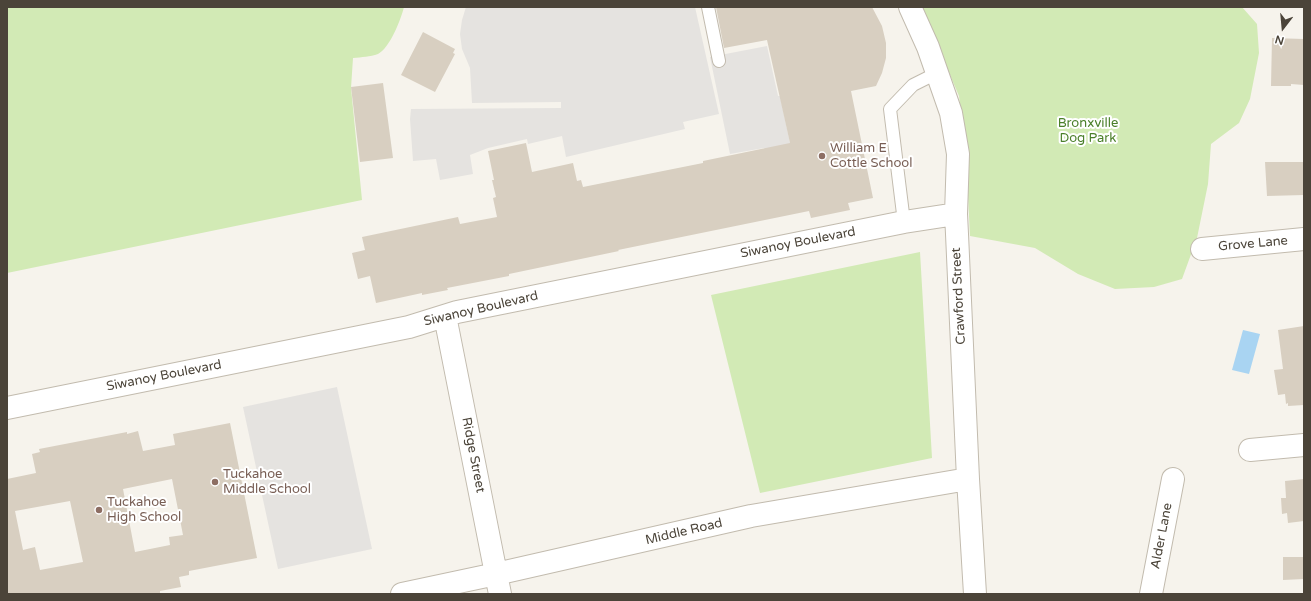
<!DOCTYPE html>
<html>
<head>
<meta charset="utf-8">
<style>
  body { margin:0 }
  #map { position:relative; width:1311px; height:601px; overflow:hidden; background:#f6f3ec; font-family:"Varela Round",sans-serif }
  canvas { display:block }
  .frame { position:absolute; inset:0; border:8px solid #4b4439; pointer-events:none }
  .north { position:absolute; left:1263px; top:8px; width:40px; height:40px; -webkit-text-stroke:3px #fff; paint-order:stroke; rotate:196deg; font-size:11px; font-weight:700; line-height:16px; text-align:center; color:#4b4439 }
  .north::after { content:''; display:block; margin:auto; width:14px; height:18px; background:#4b4439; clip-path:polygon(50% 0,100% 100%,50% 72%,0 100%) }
</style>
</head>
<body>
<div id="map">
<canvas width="1311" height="601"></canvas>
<div class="frame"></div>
<div class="north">N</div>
</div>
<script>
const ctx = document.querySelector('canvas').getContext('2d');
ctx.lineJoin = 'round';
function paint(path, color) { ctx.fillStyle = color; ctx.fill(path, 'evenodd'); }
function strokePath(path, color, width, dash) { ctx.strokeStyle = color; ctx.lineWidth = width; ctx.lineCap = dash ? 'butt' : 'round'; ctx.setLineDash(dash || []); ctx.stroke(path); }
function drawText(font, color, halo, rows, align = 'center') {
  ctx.font = font + ' "Varela Round",sans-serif'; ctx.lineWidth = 4; ctx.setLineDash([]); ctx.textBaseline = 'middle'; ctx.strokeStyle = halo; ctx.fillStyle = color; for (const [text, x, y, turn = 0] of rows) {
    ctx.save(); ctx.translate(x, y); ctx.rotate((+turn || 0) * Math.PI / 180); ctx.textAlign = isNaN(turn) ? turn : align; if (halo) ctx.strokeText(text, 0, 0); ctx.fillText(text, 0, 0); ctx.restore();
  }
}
paint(new Path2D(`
  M 7,7 L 404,7 C 401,19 390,48 378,54 C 370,57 362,57 353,58 L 351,88 L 362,200 L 7,273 Z
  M 921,7 L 1242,7 L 1257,24 L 1259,53 L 1250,99 L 1239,123 L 1211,144 L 1208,184 L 1197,238 L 1182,279 L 1154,287 L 1115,289 L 1078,274 L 1035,248 L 970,236 L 966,156 L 959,96 Z
  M 920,252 L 932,458 L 760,493 L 711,295 Z`), '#d2eab5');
paint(new Path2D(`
  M 466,7 L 695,7 L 719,114 L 683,122 L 685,129 L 566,157 L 562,136 L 528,144 L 527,139 L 488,148 L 470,155 L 473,174 L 440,180 L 436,159 L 413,161 L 410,119 L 411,109 L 561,108 L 561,102 L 472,103 L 470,68 L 462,49 L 460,34 L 462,20 Z
  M 767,46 L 778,96 L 780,96 L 792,152 L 766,157 L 764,148 L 730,154 L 710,57 Z
  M 337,387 L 372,549 L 278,569 L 243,407 Z`), '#e5e3e0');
paint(new Path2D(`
  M 1243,330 L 1260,334 L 1249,374 L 1232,370 Z`), '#a9d4f2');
paint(new Path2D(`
  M 716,7 L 872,7 L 882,26 L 886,43 L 886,58 L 882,73 L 876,86 L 851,91 L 873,198 L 848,203 L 850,210 L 811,218 L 809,211 L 618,250 L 619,251 L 509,274 L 509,276 L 447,288 L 448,290 L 422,295 L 422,293 L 376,303 L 370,276 L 358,279 L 352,253 L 365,250 L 362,237 L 458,217 L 460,224 L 497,217 L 493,198 L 496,197 L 492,180 L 494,180 L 488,151 L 526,143 L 532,172 L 573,163 L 577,181 L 581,180 L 583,187 L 703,163 L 703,161 L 790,143 L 767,40 L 724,48 Z
  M 423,32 L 455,49 L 453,53 L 455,54 L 435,92 L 401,75 Z
  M 1272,38 L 1304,39 L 1304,85 L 1291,84 L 1291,86 L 1271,86 Z
  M 383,83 L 393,158 L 360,162 L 351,87 Z
  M 1265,162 L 1304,162 L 1304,195 L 1267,196 Z
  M 1304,326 L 1304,405 L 1288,406 L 1288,403 L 1286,404 L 1285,394 L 1278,395 L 1274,370 L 1283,369 L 1278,330 Z
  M 230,423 L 257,558 L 189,571 L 189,575 L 179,577 L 181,587 L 160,591 L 160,594 L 7,594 L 7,479 L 36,473 L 32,454 L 40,452 L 39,449 L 127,432 L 127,434 L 138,431 L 143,451 L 175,445 L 173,434 ZM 172,479 L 183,535 L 169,537 L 170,545 L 135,552 L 123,489 ZM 70,501 L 83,562 L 40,570 L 35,547 L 23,550 L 15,511 Z
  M 1304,479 L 1304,521 L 1288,523 L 1287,513 L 1282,514 L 1281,498 L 1286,498 L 1285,481 Z
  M 1283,557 L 1304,557 L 1304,579 L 1283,580 Z`), '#d8cfc1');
const service = new Path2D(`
  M 708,7 L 719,61
  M 904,222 L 890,109 L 913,85 L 937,73`);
const minor = new Path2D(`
  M 910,7 L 928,47 L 951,113 L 958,154 L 956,214 L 957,234 L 968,479 L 975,594
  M 1202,249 L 1304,239
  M 445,316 L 500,594
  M 7,408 L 409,327 L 457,312 L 904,222 L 956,214
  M 1250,450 L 1304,445
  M 402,594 L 496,574 L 751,516 L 968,479
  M 1151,594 L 1173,479`);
strokePath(service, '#c2bbae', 14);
strokePath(minor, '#c2bbae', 24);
strokePath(service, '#fff', 12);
strokePath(minor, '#fff', 22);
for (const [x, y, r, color] of [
  [822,156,4,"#8d6e63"],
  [215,482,4,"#8d6e63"],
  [99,510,4,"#8d6e63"]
]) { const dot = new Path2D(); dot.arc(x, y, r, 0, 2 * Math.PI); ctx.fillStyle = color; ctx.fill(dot); strokePath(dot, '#fff', 1.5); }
drawText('13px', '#4a7f2a', '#fff', [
  ["Bronxville",1088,124],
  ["Dog Park",1088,139]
]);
drawText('13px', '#785e54', '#fff', [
  ["William E",830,149],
  ["Cottle School",830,164],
  ["Tuckahoe",223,475],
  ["Middle School",223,490],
  ["Tuckahoe",107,503],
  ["High School",107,518]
], 'left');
drawText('13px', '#4b4439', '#fff', [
  ["Siwanoy Boulevard",798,243,-11],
  ["Grove Lane",1253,244,-5],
  ["Crawford Street",959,296,-93],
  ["Siwanoy Boulevard",481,309,-13],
  ["Siwanoy Boulevard",164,376,-11],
  ["Ridge Street",473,455,79],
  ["Middle Road",684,532,-13],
  ["Alder Lane",1162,536,-79]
]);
</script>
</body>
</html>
